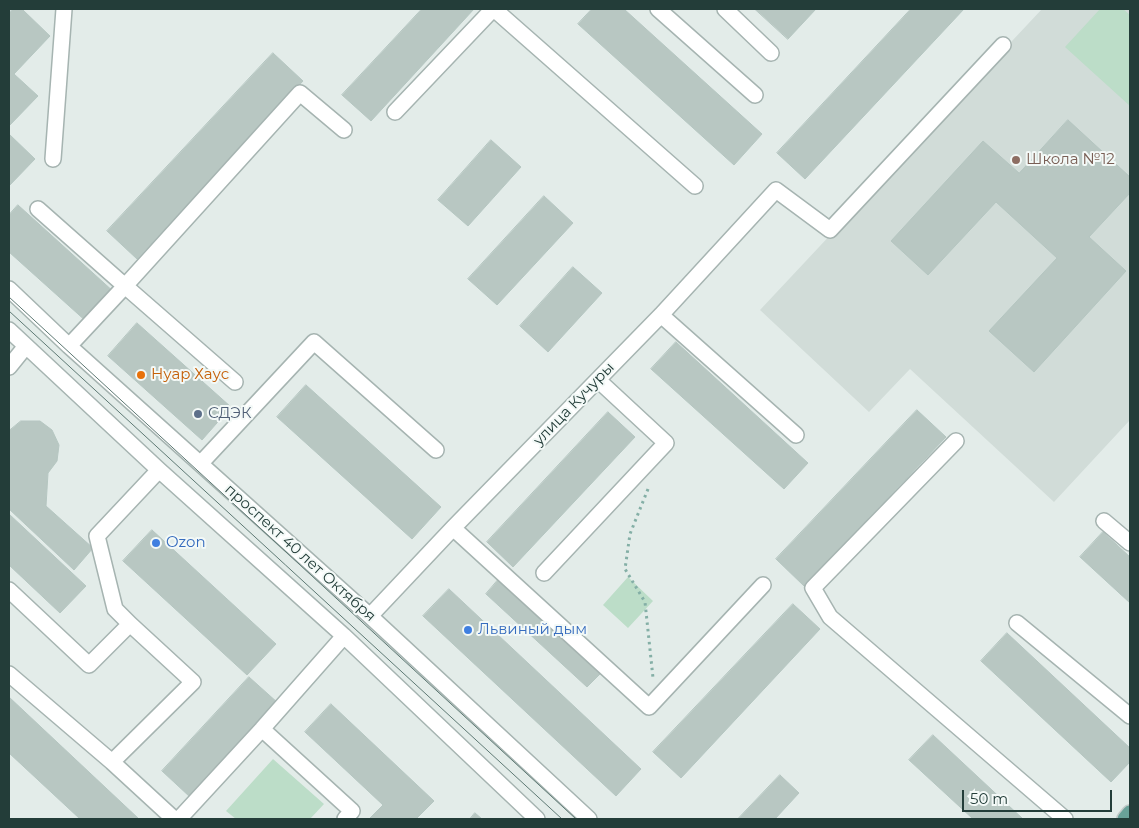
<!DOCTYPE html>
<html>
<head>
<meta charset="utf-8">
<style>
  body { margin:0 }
  #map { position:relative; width:1139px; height:828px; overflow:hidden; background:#e3ece9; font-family:Montserrat,sans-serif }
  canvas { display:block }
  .frame { position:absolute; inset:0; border:10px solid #233d39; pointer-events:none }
  .scale { position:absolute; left:962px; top:790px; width:150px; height:22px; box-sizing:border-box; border:2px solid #233d39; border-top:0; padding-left:6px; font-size:15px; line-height:18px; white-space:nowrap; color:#233d39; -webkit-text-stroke:4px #f3f9f7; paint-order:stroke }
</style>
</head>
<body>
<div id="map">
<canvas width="1139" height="828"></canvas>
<div class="frame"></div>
<div class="scale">50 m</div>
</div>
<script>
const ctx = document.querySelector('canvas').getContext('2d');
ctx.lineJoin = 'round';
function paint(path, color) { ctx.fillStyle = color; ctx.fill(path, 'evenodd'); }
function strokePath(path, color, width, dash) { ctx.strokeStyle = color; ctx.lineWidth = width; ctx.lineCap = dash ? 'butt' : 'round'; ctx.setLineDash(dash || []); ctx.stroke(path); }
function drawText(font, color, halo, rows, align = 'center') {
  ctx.font = font + ' Montserrat,sans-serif'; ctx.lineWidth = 4; ctx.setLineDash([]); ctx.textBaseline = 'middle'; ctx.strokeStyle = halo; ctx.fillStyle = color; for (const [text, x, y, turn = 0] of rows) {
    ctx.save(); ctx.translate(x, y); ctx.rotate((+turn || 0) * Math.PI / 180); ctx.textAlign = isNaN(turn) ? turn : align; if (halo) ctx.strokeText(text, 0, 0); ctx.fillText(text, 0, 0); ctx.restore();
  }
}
paint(new Path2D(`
  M 1042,9 L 1130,9 L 1130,420 L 1054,502 L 910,369 L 869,412 L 760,310 Z`), '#d1dcd8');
paint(new Path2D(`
  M 1100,9 L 1123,9 L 1130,15 L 1130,106 L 1065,47 Z
  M 628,577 L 653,601 L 628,628 L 603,605 Z
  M 273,759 L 324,804 L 310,819 L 236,819 L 226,811 Z`), '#bcddc8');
const building = new Path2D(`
  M 13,9 L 24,9 L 23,10 L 50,36 L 14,74 L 38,96 L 9,126 L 9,13 Z
  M 422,9 L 474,9 L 371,121 L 342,95 Z
  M 592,9 L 624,9 L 762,134 L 734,165 L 578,24 Z
  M 755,9 L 816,9 L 788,39 Z
  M 911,9 L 964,9 L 805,179 L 777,153 Z
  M 273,53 L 303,81 L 137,259 L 107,231 Z
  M 1068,120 L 1130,177 L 1130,193 L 1089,237 L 1126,271 L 1034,372 L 989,331 L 1057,258 L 996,202 L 928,275 L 891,241 L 983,141 L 1019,173 Z
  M 9,134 L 35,159 L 9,186 Z
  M 491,140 L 521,167 L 468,226 L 438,200 Z
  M 544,196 L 573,223 L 497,305 L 468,279 Z
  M 18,205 L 115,293 L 88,323 L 9,252 L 9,215 Z
  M 573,267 L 602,293 L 548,352 L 520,326 Z
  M 137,323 L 231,407 L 202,440 L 108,356 Z
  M 676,342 L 808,463 L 784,489 L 651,369 Z
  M 306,385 L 441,507 L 412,539 L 277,417 Z
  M 917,410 L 946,437 L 804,586 L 776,559 Z
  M 608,412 L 635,437 L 513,567 L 487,542 Z
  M 21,421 L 40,421 L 52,430 L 59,445 L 57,461 L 48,473 L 46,506 L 93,548 L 74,570 L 9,509 L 9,431 Z
  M 9,514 L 86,586 L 60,613 L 9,565 Z
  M 152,530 L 276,644 L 247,675 L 123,561 Z
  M 1103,532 L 1130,557 L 1130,603 L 1080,557 Z
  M 498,580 L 600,674 L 587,687 L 486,594 Z
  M 449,589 L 641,769 L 616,796 L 423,616 Z
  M 793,604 L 820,629 L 681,778 L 653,752 Z
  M 1007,633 L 1130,748 L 1130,762 L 1111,782 L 981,661 Z
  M 249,677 L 278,703 L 190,797 L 162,771 Z
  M 9,697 L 139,819 L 80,819 L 9,753 Z
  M 331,704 L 434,801 L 416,819 L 369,819 L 383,805 L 305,732 Z
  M 933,735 L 1023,819 L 973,819 L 909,760 Z
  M 780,775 L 799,793 L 775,819 L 738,819 Z
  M 475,813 L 482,819 L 470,819 Z`);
paint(building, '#b8c7c2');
strokePath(building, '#b5c6c1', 1);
const minor = new Path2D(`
  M 494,9 L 695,186
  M 658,9 L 755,95
  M 725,9 L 771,53
  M 395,112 L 493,9
  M 53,159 L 64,9
  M 38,209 L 125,286 L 69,346
  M 9,289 L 69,346 L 370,616 L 589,819
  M 661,315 L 796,435
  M 9,330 L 159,470 L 344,636 L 537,819
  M 9,367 L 26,346
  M 235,382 L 125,286 L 300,93 L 344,130
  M 956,441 L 813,588 L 830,617 L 1065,819
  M 201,463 L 314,342 L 436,450
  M 1104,521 L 1130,543
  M 453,528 L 649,707 L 763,585
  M 544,573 L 666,443 L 598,380
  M 9,590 L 89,665 L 130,624 L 115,609 L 97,536 L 159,470
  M 370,616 L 453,528 L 661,315 L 776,190 L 830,230 L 1003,45
  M 1017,623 L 1130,716
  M 9,674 L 112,762 L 174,819
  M 262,729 L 352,811 L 345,819
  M 112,762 L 193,682 L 130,624
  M 179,819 L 262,729 L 344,636`);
const major = new Path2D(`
  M 1125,819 L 1130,813`);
strokePath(minor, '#a6b4b1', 18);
strokePath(major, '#c1c9c8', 18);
strokePath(new Path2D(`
  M 648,489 L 630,534 L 625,569 L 645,602 L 653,678`), '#84afa6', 3, [2.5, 4]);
strokePath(minor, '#fff', 15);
strokePath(major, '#69a198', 15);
strokePath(new Path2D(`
  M 9,297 L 576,819
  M 9,311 L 562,819`), '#5e7974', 1);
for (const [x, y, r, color] of [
  [1016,160,5,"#8d6e63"],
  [141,375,5,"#e8710a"],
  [198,414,5,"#5c6f8a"],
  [156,543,5,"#3f7fe0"],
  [468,630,5,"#3f7fe0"]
]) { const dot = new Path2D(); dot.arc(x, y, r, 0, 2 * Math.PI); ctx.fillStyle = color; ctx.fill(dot); strokePath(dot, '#f3f9f7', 2); }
drawText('15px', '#785e54', '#f3f9f7', [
  ["Школа №12",1026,160]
], 'left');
drawText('15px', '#c56008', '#f3f9f7', [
  ["Нуар Хаус",151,375]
], 'left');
drawText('15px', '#233d39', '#f3f9f7', [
  ["улица Кучуры",574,404,-46],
  ["проспект 40 лет Октября",300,553,42]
]);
drawText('15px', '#4e5e75', '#f3f9f7', [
  ["СДЭК",208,414]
], 'left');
drawText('15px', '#366cbe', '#f3f9f7', [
  ["Ozon",166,543],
  ["Львиный дым",478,630]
], 'left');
</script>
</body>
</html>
